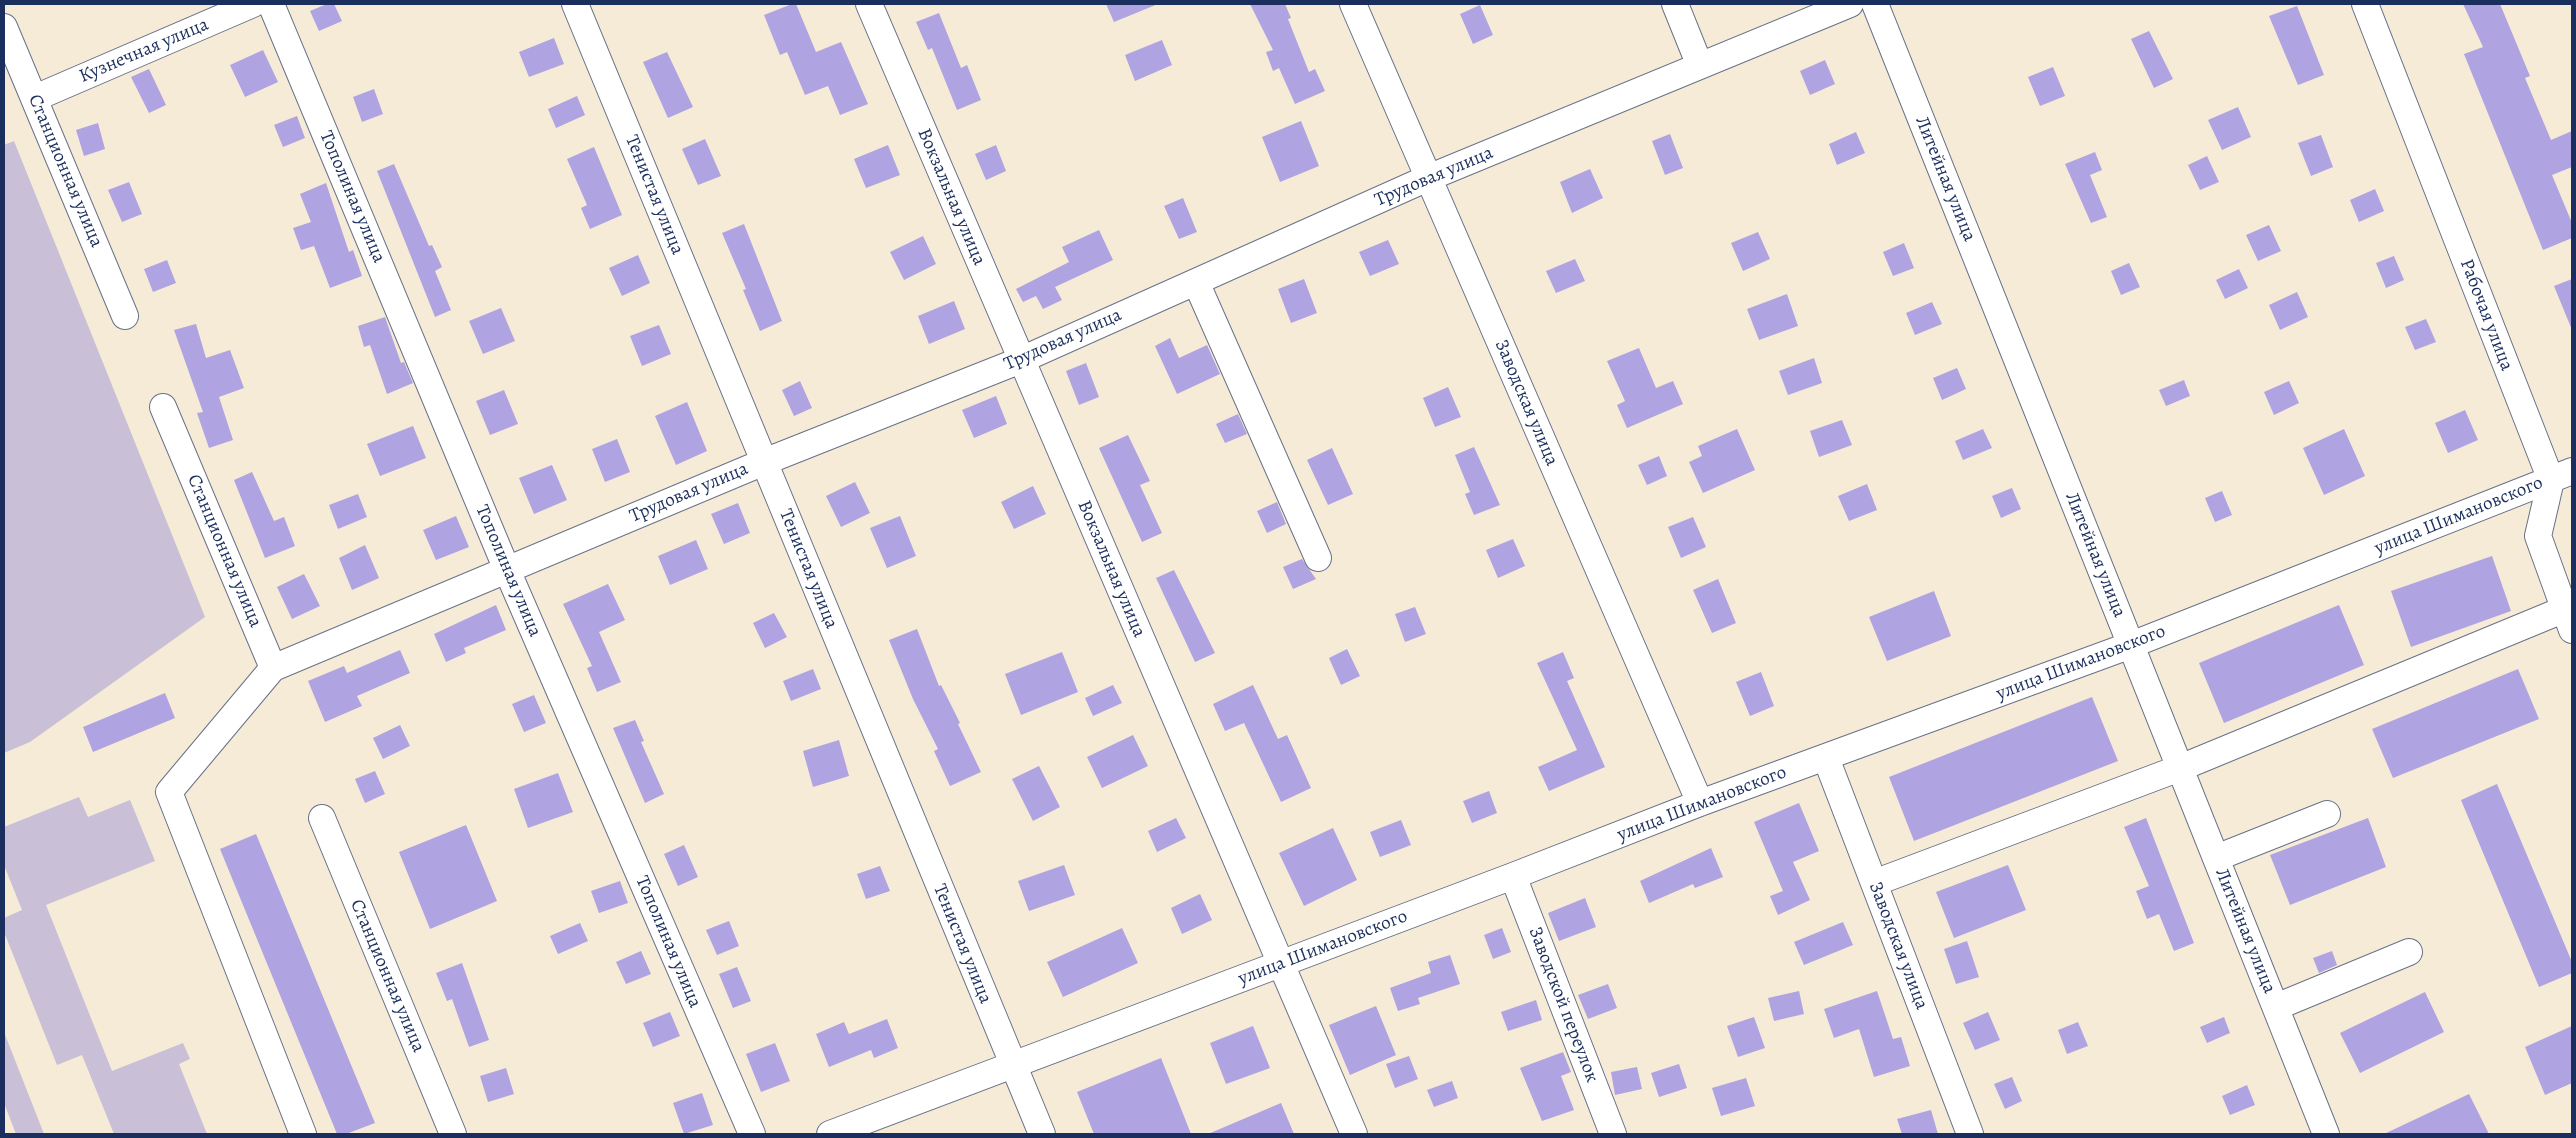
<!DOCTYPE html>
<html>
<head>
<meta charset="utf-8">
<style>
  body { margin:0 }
  #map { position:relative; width:2576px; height:1138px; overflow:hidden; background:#f6ebd7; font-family:Alegreya,serif }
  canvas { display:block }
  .frame { position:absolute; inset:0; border:5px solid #1b2f5e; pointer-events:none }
</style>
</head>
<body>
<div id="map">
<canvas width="2576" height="1138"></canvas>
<div class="frame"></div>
</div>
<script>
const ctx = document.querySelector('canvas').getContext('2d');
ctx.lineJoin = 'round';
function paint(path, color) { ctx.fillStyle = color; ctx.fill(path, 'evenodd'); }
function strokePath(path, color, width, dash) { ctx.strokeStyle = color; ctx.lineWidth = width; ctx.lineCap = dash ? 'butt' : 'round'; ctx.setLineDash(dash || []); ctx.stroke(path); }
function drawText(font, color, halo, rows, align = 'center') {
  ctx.font = font + ' Alegreya,serif'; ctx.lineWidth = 4.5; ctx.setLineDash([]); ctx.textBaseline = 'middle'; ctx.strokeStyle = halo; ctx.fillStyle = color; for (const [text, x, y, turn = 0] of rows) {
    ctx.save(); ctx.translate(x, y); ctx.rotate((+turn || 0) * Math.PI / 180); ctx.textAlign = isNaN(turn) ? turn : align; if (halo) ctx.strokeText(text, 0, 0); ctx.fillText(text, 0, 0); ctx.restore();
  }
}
paint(new Path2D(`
  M 14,141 L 205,617 L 30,742 L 4,753 L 4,145 Z
  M 79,797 L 88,817 L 130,800 L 155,861 L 46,905 L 112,1071 L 183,1043 L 190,1059 L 179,1064 L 207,1134 L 114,1134 L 82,1055 L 57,1065 L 4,932 L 4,918 L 22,910 L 4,865 L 4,827 Z
  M 4,1032 L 44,1134 L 16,1134 L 4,1103 Z`), '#c9bfd7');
paint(new Path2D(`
  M 327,4 L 334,4 L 342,21 L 319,31 L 310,11 Z
  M 792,4 L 796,4 L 816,52 L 841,42 L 868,104 L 840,115 L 828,86 L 805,95 L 787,52 L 780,55 L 764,15 Z
  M 1106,4 L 1158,4 L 1114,22 Z
  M 1250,4 L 1285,4 L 1291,18 L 1288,19 L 1309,72 L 1315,69 L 1325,91 L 1295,104 L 1279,68 L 1273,71 L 1266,52 L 1273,50 Z
  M 2463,4 L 2500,4 L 2530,76 L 2525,78 L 2551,140 L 2572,131 L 2572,167 L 2552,175 L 2572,223 L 2572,238 L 2543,250 L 2464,54 L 2483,47 Z
  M 1480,5 L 1493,35 L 1473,44 L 1460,14 Z
  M 2297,6 L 2324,75 L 2298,85 L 2269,16 Z
  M 939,13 L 961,68 L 967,65 L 981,100 L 957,110 L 932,48 L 928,50 L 916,22 Z
  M 2149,31 L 2173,79 L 2154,88 L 2131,39 Z
  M 554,38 L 564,64 L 529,77 L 519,52 Z
  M 1162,40 L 1172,65 L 1135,81 L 1125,55 Z
  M 263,50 L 278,82 L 245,97 L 230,65 Z
  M 667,52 L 693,107 L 668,118 L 643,62 Z
  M 1825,60 L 1835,84 L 1810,95 L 1800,71 Z
  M 2053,67 L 2065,96 L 2040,106 L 2028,77 Z
  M 149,69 L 166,105 L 149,113 L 131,77 Z
  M 374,89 L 383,114 L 362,122 L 353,97 Z
  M 577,96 L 585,115 L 556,128 L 548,109 Z
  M 2238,107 L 2251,137 L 2222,150 L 2208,120 Z
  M 297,116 L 305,138 L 283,147 L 274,125 Z
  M 1301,121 L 1319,166 L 1280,182 L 1262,137 Z
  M 98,123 L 105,149 L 84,156 L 76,130 Z
  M 1856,132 L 1865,153 L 1837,165 L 1829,144 Z
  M 1670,134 L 1683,168 L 1665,175 L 1652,141 Z
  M 2321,135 L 2333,167 L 2311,176 L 2298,143 Z
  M 705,139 L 721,176 L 698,185 L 682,149 Z
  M 888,145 L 900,175 L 866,188 L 854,159 Z
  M 996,145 L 1006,171 L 986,180 L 975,154 Z
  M 594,147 L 622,215 L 590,229 L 581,208 L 587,205 L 567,159 Z
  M 2095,152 L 2102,170 L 2090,175 L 2107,217 L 2091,223 L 2065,164 Z
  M 2207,156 L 2219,182 L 2200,190 L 2188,165 Z
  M 394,164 L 429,246 L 432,245 L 442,267 L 435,271 L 451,310 L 435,317 L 377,171 Z
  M 1590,169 L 1603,198 L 1572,213 L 1560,182 Z
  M 129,182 L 142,214 L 122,222 L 108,190 Z
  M 326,183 L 349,252 L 353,250 L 362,276 L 330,288 L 314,246 L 301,250 L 293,228 L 311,222 L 300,194 Z
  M 2375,189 L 2384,211 L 2359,222 L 2350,200 Z
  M 1183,198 L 1197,232 L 1179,239 L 1164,206 Z
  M 744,224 L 782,321 L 760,331 L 743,290 L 746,289 L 722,233 Z
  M 2269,225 L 2281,251 L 2258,261 L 2246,235 Z
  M 1099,230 L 1113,260 L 1055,287 L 1062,300 L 1043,309 L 1036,296 L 1023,302 L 1016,289 L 1069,262 L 1062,247 Z
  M 1758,232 L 1770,259 L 1743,271 L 1731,243 Z
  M 923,236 L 936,264 L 904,280 L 890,252 Z
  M 1388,240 L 1399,264 L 1370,276 L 1359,252 Z
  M 1904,243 L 1914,268 L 1893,276 L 1883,252 Z
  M 638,255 L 650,283 L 622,296 L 609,268 Z
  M 2394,256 L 2404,280 L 2386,288 L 2376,263 Z
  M 1575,259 L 1585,281 L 1556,293 L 1546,271 Z
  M 167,260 L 176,283 L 153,292 L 144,269 Z
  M 2129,263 L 2140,287 L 2121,295 L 2111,271 Z
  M 2239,269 L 2248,288 L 2225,299 L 2216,280 Z
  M 1304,279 L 1317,313 L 1291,323 L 1278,289 Z
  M 2572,279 L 2572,330 L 2554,286 Z
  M 2297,292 L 2308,317 L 2280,330 L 2269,305 Z
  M 1787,294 L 1798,326 L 1759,340 L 1747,309 Z
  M 954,301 L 965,329 L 929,344 L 918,316 Z
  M 1932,302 L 1942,324 L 1915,335 L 1906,313 Z
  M 501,308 L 515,341 L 483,354 L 469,321 Z
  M 385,317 L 401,363 L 404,362 L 413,383 L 387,394 L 370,345 L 364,347 L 358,326 Z
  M 2426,319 L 2436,342 L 2415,350 L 2405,327 Z
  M 196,324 L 206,358 L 230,350 L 244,388 L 219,397 L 233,440 L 209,448 L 197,413 L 203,412 L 174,330 Z
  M 659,325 L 671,354 L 642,366 L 630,336 Z
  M 1170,338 L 1179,358 L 1207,345 L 1220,374 L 1177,394 L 1155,346 Z
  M 1639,348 L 1656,388 L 1673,381 L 1683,404 L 1627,428 L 1617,405 L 1625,401 L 1607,361 Z
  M 1814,358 L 1822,383 L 1788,395 L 1779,371 Z
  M 1086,363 L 1099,397 L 1079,405 L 1066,371 Z
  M 1957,368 L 1966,389 L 1942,400 L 1933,378 Z
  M 2184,380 L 2190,396 L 2166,406 L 2159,390 Z
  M 800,381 L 812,408 L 794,416 L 782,390 Z
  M 2289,381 L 2299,403 L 2274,415 L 2264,392 Z
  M 1448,387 L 1461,417 L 1435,427 L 1423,398 Z
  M 504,390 L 518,424 L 490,435 L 476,401 Z
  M 996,396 L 1007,424 L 974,438 L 962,410 Z
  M 687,402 L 707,451 L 676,465 L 655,416 Z
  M 2465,410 L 2478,440 L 2448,453 L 2435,423 Z
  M 1238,414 L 1247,434 L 1225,443 L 1216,424 Z
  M 1842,420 L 1852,445 L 1819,457 L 1810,431 Z
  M 413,426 L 426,458 L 380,476 L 367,444 Z
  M 1737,429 L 1755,470 L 1703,493 L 1689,462 L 1702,456 L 1698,446 Z
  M 1983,429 L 1992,448 L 1963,460 L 1955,441 Z
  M 2344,429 L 2365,476 L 2324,495 L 2303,448 Z
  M 1128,435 L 1150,481 L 1140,485 L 1162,533 L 1142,542 L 1099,448 Z
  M 617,439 L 630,472 L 605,482 L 592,449 Z
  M 1474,447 L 1500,505 L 1474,515 L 1465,494 L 1470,492 L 1455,455 Z
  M 1332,448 L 1353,494 L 1328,505 L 1307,460 Z
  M 1659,456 L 1667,476 L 1647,485 L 1638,465 Z
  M 552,465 L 567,500 L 534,514 L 519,478 Z
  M 252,472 L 274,521 L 284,517 L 295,546 L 265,558 L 234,480 Z
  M 855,482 L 870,513 L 841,527 L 826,496 Z
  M 1867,484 L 1877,510 L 1849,521 L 1838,496 Z
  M 1033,486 L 1046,514 L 1014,529 L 1001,502 Z
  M 2012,488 L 2021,509 L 2001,518 L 1992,496 Z
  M 2222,491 L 2232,515 L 2215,522 L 2205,498 Z
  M 358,494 L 367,517 L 338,529 L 329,505 Z
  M 1277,502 L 1286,524 L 1267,533 L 1257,511 Z
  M 738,503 L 750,533 L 724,544 L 711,514 Z
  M 456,516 L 469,547 L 436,560 L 423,530 Z
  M 900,516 L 916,556 L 887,568 L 870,528 Z
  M 1693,517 L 1706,547 L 1681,558 L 1668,527 Z
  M 1513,539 L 1525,566 L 1498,578 L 1486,550 Z
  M 696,540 L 708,569 L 670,585 L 658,556 Z
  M 365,545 L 379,578 L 352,590 L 339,558 Z
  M 2492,556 L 2511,611 L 2411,647 L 2391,591 Z
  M 1302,559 L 1316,579 L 1293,589 L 1283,567 Z
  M 1174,570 L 1215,653 L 1195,662 L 1156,578 Z
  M 304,574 L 320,606 L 292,619 L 277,587 Z
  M 1718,579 L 1736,623 L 1712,633 L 1693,590 Z
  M 608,584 L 625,620 L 599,632 L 621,682 L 597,692 L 587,668 L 592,666 L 563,604 Z
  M 1934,591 L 1951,636 L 1887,661 L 1869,617 Z
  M 496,605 L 506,630 L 464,648 L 466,653 L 446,662 L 434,634 Z
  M 2339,605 L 2364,665 L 2224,723 L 2199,663 Z
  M 1415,607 L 1426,634 L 1405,642 L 1395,614 Z
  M 774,613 L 787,637 L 765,648 L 753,623 Z
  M 917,629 L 939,686 L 941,685 L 960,723 L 958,724 L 981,772 L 950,786 L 934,751 L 938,749 L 913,699 L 889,640 Z
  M 1347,649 L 1360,676 L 1341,685 L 1329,658 Z
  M 400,650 L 410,673 L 357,696 L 362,706 L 325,722 L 308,681 L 344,666 L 347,673 Z
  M 1062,652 L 1078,692 L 1021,715 L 1005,674 Z
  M 1563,652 L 1574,678 L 1567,681 L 1605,767 L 1549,791 L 1538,767 L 1577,750 L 1537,663 Z
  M 813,669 L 821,689 L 791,701 L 783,681 Z
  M 2518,669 L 2539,719 L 2393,778 L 2372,729 Z
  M 1761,672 L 1774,706 L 1750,716 L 1736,682 Z
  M 1113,685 L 1122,703 L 1093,716 L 1085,698 Z
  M 1253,685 L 1278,739 L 1287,735 L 1311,788 L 1281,802 L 1244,723 L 1225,731 L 1213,704 Z
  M 165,693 L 175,718 L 93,752 L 83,727 Z
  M 534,695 L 546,723 L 524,732 L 512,704 Z
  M 2092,697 L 2118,761 L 1914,841 L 1889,777 Z
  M 635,720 L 644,741 L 641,742 L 664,794 L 645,803 L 613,728 Z
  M 400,725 L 410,746 L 383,759 L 373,738 Z
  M 1133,735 L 1148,766 L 1102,788 L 1087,757 Z
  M 839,740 L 849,776 L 813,787 L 803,751 Z
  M 1039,766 L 1060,807 L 1033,821 L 1012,779 Z
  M 375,771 L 385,794 L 365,803 L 355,779 Z
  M 558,773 L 573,812 L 528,828 L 514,789 Z
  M 2497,784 L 2572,962 L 2572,973 L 2539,987 L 2461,800 Z
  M 1489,791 L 1497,813 L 1472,823 L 1463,801 Z
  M 1799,803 L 1819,851 L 1793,862 L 1810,900 L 1778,915 L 1770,896 L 1783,891 L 1754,822 Z
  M 1176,818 L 1186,838 L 1157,852 L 1148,831 Z
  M 2146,818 L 2194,943 L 2174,951 L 2159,914 L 2147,919 L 2136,891 L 2149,886 L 2124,827 Z
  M 2368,818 L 2386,867 L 2290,905 L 2270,855 Z
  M 1401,820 L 1411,845 L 1380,857 L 1370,832 Z
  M 466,825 L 497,901 L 430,929 L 399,852 Z
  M 1333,828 L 1357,880 L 1304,906 L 1279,853 Z
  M 256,834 L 375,1123 L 346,1134 L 337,1134 L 220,849 Z
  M 684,845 L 698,877 L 678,886 L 664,854 Z
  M 1711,848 L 1723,877 L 1695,888 L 1693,884 L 1649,903 L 1640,881 Z
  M 1064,865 L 1075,895 L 1029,911 L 1018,881 Z
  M 2008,865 L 2026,910 L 1954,938 L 1936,892 Z
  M 880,866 L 890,891 L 866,899 L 857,874 Z
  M 620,881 L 628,903 L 599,913 L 591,891 Z
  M 1200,894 L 1212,920 L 1182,934 L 1171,908 Z
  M 1585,898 L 1596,927 L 1559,941 L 1548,913 Z
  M 729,921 L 739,946 L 717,955 L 706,930 Z
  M 1843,922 L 1853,945 L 1804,965 L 1794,942 Z
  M 580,923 L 588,941 L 558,954 L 550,936 Z
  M 1122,928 L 1138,963 L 1063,997 L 1047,962 Z
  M 1502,928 L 1511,952 L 1493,959 L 1484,935 Z
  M 1967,941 L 1979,977 L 1956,984 L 1944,949 Z
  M 641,951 L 651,974 L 626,984 L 616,962 Z
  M 2332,951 L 2337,965 L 2319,973 L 2313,958 Z
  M 1450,955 L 1460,984 L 1418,998 L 1420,1004 L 1398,1011 L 1390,988 L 1431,973 L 1428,962 Z
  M 462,963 L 489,1040 L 469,1047 L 452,999 L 447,1001 L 436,973 Z
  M 737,967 L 751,1001 L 733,1008 L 719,974 Z
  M 1608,984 L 1617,1008 L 1588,1019 L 1578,995 Z
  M 1799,991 L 1804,1014 L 1774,1021 L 1768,998 Z
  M 1877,991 L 1893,1039 L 1901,1037 L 1910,1066 L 1874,1077 L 1859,1029 L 1834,1038 L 1824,1009 Z
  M 2425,992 L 2444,1032 L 2360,1073 L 2340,1033 Z
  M 1536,1000 L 1542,1020 L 1508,1031 L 1501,1012 Z
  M 1376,1006 L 1396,1055 L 1350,1075 L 1329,1025 Z
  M 670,1012 L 680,1036 L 653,1047 L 643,1023 Z
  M 1988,1012 L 2000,1040 L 1975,1050 L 1963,1023 Z
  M 1754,1017 L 1765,1048 L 1738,1057 L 1727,1026 Z
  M 2224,1017 L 2230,1033 L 2207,1043 L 2200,1027 Z
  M 887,1019 L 898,1048 L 874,1058 L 871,1050 L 829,1067 L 816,1034 L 844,1022 L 849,1034 Z
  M 2078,1022 L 2088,1046 L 2067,1054 L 2058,1030 Z
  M 1253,1026 L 1270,1068 L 1226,1084 L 1210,1043 Z
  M 2572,1026 L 2572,1083 L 2545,1095 L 2525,1047 Z
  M 775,1043 L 790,1081 L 761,1092 L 746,1054 Z
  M 1563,1052 L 1571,1072 L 1561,1076 L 1574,1110 L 1542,1121 L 1520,1068 Z
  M 1409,1056 L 1418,1079 L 1395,1088 L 1386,1064 Z
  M 1161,1058 L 1191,1134 L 1094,1134 L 1077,1092 Z
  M 1679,1064 L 1687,1088 L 1659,1097 L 1651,1073 Z
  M 1637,1067 L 1642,1089 L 1615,1095 L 1611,1072 Z
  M 506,1068 L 514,1094 L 488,1102 L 480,1076 Z
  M 2012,1077 L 2022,1101 L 2005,1109 L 1994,1084 Z
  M 1746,1078 L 1755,1106 L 1721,1116 L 1712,1088 Z
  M 1452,1081 L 1458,1098 L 1434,1107 L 1427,1090 Z
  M 2247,1085 L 2255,1105 L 2230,1115 L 2222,1096 Z
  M 702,1093 L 713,1125 L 684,1134 L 673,1103 Z
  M 2469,1094 L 2489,1134 L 2384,1134 Z
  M 1281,1103 L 1294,1134 L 1208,1134 Z
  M 1931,1110 L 1938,1134 L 1902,1134 L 1897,1119 Z`), '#b0a3e1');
const minor = new Path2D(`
  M 271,4 L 507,570 L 752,1134
  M 575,4 L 1042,1134
  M 869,4 L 1354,1134
  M 1353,4 L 1700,803
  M 1675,4 L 1700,66
  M 1875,4 L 2326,1134
  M 2365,4 L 2551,480 L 2538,536 L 2572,630
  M 4,27 L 125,316
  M 35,98 L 253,4
  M 1196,282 L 1318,558
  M 163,407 L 273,668
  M 1826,758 L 1970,1134
  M 322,818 L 453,1134
  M 2216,858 L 2327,814
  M 1513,876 L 1613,1134
  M 1874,883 L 2180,768 L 2565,609
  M 2276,1007 L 2409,952
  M 303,1134 L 169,792 L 273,668 L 764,462 L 1021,360 L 1428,178 L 1850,4
  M 830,1134 L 1513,876 L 1700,803 L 2131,645 L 2572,471`);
strokePath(minor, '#687188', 28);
strokePath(minor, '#fff', 26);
drawText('19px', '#1b2f5e', '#fff', [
  ["Кузнечная улица",144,51,-23],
  ["Станционная улица",65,171,67],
  ["Трудовая улица",1434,177,-23],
  ["Литейная улица",1945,179,68],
  ["Тенистая улица",654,195,68],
  ["Тополиная улица",352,197,67],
  ["Вокзальная улица",951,197,67],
  ["Рабочая улица",2486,315,69],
  ["Трудовая улица",1063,340,-24],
  ["Заводская улица",1526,403,67],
  ["Трудовая улица",689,493,-23],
  ["улица Шимановского",2459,516,-22],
  ["Станционная улица",224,551,67],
  ["Литейная улица",2095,555,68],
  ["Тенистая улица",808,569,68],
  ["Вокзальная улица",1111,569,67],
  ["Тополиная улица",508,571,67],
  ["улица Шимановского",2081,663,-21],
  ["улица Шимановского",1702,804,-21],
  ["Литейная улица",2245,931,68],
  ["Тополиная улица",668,942,67],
  ["Тенистая улица",962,944,68],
  ["Заводская улица",1898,946,69],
  ["улица Шимановского",1323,948,-21],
  ["Станционная улица",387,976,67],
  ["Заводской переулок",1563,1005,69]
]);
</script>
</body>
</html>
